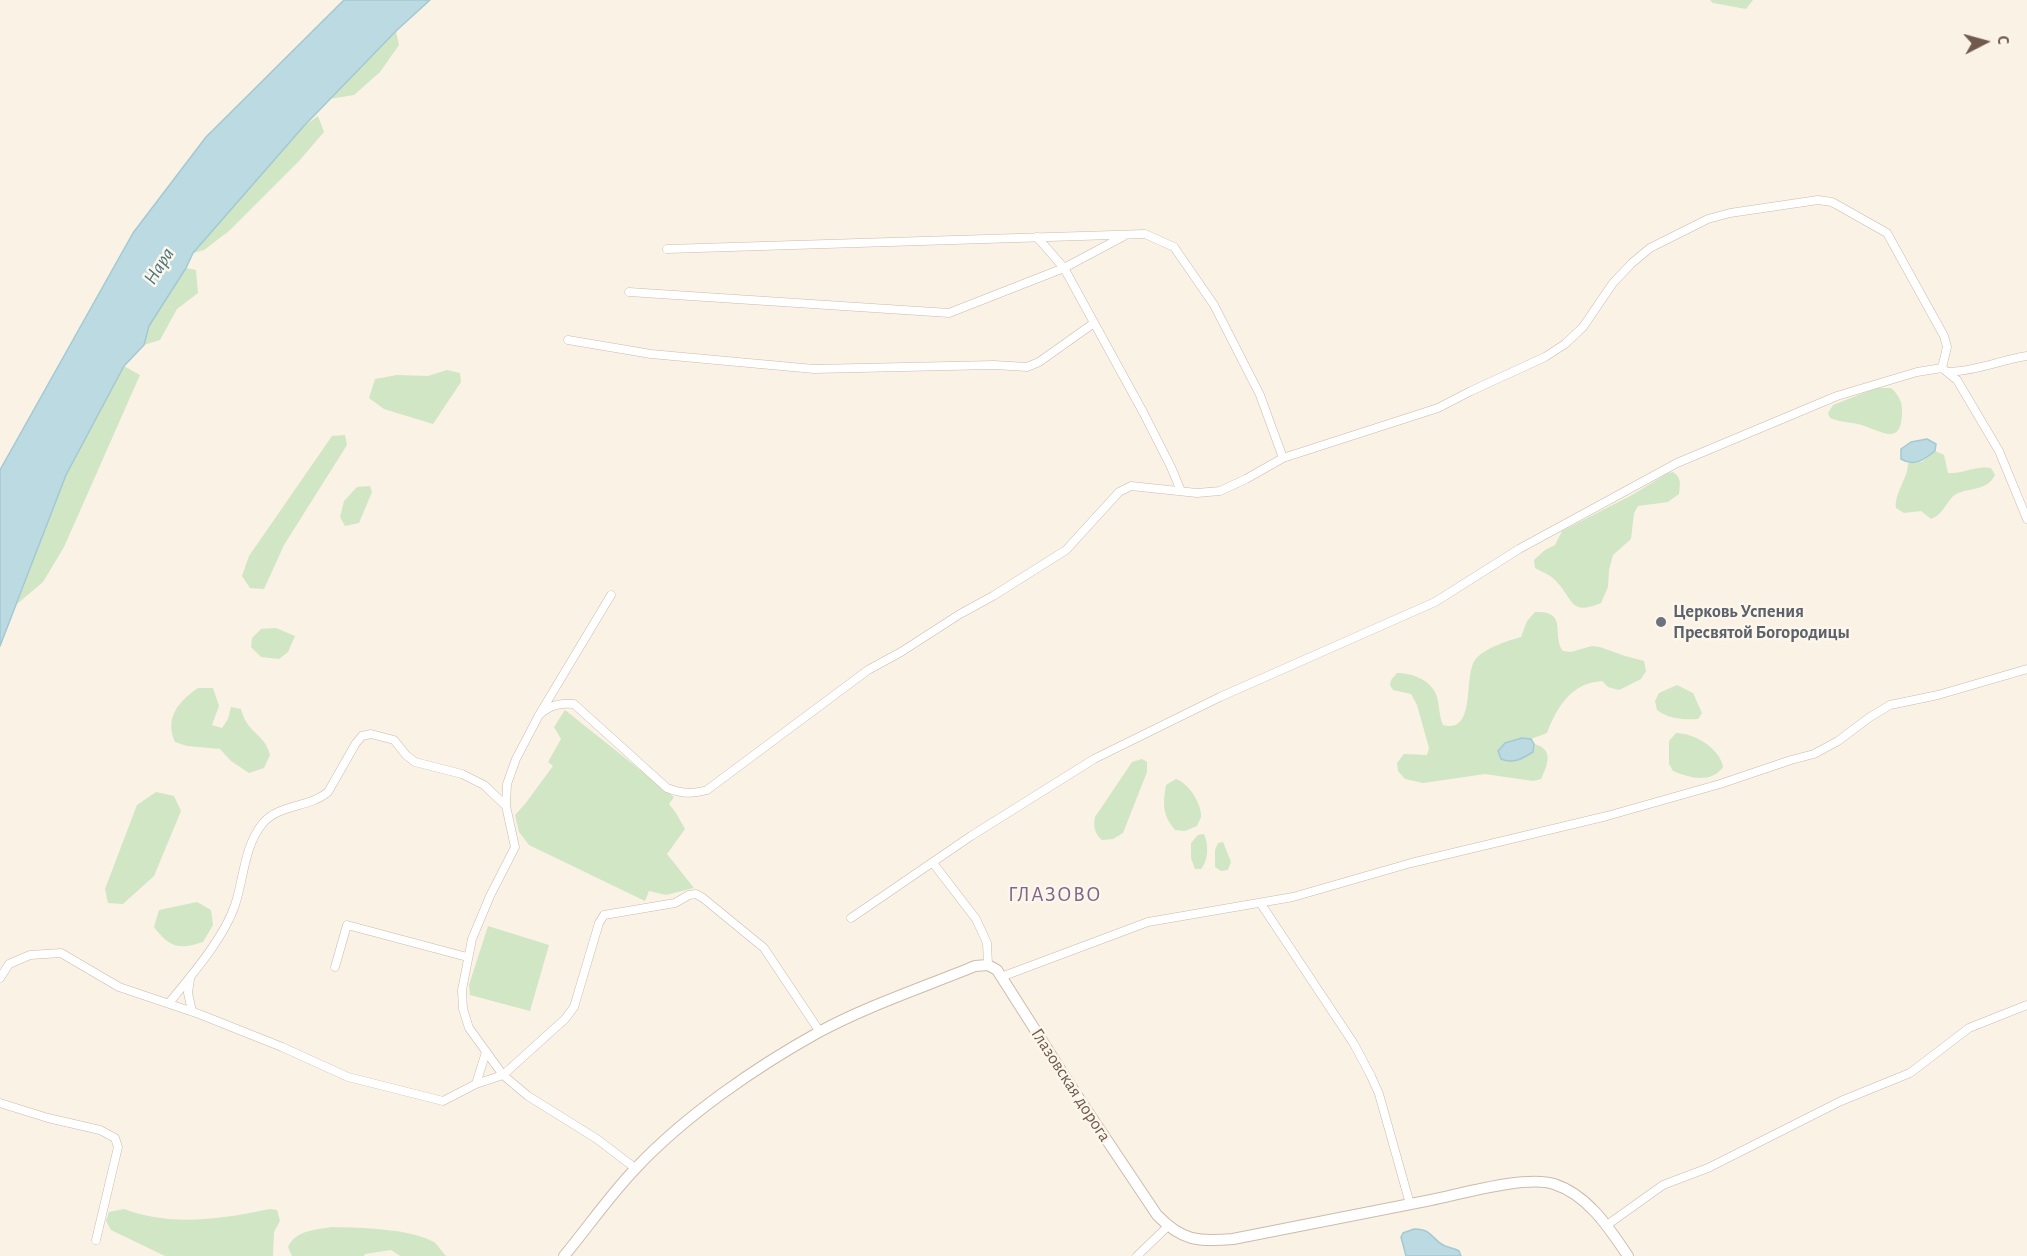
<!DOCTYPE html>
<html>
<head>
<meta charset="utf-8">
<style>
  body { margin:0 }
  #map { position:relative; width:2027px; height:1256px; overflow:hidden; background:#faf2e5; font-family:"Alegreya Sans",sans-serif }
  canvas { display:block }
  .north { position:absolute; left:1955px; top:12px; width:60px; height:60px; -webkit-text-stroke:4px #fdf6ea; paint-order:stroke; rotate:84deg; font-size:16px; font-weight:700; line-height:24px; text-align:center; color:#705a4d }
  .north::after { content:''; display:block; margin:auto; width:21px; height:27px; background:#705a4d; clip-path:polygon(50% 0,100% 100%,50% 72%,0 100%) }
</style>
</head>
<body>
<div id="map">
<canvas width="2027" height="1256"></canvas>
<div class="north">С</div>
</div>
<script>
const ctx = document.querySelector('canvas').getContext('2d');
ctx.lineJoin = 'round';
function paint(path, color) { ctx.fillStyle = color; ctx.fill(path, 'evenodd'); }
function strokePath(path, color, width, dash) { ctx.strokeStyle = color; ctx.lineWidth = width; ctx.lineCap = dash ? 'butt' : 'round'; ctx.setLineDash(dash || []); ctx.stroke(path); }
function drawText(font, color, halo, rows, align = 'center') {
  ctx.font = font + ' "Alegreya Sans",sans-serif'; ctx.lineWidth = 5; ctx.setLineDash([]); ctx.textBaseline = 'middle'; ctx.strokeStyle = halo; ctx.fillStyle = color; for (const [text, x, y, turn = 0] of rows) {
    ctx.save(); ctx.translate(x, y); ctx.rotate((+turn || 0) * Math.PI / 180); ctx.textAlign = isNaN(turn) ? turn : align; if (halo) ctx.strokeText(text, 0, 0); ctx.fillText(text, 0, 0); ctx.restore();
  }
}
paint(new Path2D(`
  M 1710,0 L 1753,0 L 1746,9 L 1713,3 Z
  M 396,31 L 399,45 L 380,72 L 354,95 L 329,99 Z
  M 318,116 L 324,132 L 299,161 L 229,231 L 204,250 L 193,253 L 303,127 Z
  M 186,268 L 196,270 L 198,293 L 177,309 L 160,340 L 144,345 L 149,326 Z
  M 124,366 L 140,375 L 64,547 L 43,582 L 17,604 L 66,475 Z
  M 447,370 L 460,373 L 461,382 L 433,424 L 384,409 L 369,398 L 375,379 L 397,375 L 428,376 Z
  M 1876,388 L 1891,388 C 1898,394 1903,402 1902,413 C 1901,449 1879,429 1858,424 C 1848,422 1840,422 1830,418 L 1828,413 L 1833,405 Z
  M 345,435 L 347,445 L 284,545 L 264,589 L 250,588 L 242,576 L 249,556 L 332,436 Z
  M 1935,451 L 1944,455 L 1948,473 C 1963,474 1976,465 1991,468 L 1995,475 C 1988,490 1971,488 1958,493 C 1946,499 1946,513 1931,519 L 1921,511 L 1904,513 L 1896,508 C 1894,493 1908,479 1908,463 L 1922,462 Z
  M 1673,472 C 1682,478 1680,484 1679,494 L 1668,502 L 1638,506 L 1634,513 L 1631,539 L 1613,555 L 1609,570 L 1608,587 L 1601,603 C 1570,616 1574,600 1556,581 C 1551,575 1542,572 1535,568 L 1534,560 L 1545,550 L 1555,545 L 1562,531 L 1632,495 L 1668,473 Z
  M 370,486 L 372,492 L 359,523 L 345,526 L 340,517 L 344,501 L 357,487 Z
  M 1535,612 C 1569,611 1551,635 1563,651 L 1571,652 L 1592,646 L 1600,647 L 1625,656 L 1644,661 L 1646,671 L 1641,679 L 1619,690 L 1608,687 L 1602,681 C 1571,683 1557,707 1547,733 L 1531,739 L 1522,738 L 1533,752 L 1534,744 C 1554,749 1548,764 1541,779 L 1533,781 L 1485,774 L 1423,783 L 1405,779 L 1398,771 L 1397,763 L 1404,754 L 1427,755 L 1429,748 L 1417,705 L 1411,694 L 1393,690 L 1390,685 L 1391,680 L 1397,673 C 1411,673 1428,679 1435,692 C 1440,701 1438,714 1443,725 C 1477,734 1463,677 1475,660 C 1484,648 1507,641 1521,637 L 1527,621 Z
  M 276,628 L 295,636 L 288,652 L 279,659 L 261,657 L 251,647 L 252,638 L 261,629 Z
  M 1677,685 L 1693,693 L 1702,713 L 1698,719 C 1683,720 1669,719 1657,710 L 1655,701 L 1659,693 Z
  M 198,688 L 213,688 L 219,706 L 212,725 L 222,728 L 228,719 L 231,707 L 241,709 C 247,734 264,732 270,755 L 264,768 L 249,773 L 231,761 L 220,749 L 187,746 L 175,742 C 164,718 179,701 198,688 Z
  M 565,710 L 674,797 L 669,804 L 676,813 L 685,829 L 667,854 L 694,888 L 666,895 L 649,891 L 645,901 L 529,845 L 519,832 L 515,815 L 525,804 L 553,766 L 548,762 L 561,739 L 554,727 Z
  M 1676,733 C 1694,733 1720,748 1723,767 C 1711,784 1690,778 1673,771 L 1669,764 L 1669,741 Z
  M 1142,759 L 1147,762 L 1147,772 L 1123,833 L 1113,839 L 1102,840 C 1095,834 1093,827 1095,817 L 1132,762 Z
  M 1176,779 C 1188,783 1202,803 1201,817 C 1200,820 1198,823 1197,826 L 1185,831 L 1175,830 C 1162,814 1163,804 1166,785 Z
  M 156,792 L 174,796 L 181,811 L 154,876 L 123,904 L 108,903 L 105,889 L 137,805 Z
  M 1204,834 C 1209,845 1208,861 1201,869 L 1195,869 L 1191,858 L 1191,843 L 1198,835 Z
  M 1223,842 L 1231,862 L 1228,870 L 1221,871 L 1215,867 L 1215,850 L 1218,843 Z
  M 197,902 L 211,910 L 213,925 L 203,942 C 179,950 170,948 154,927 L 159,910 Z
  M 488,926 L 549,945 L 530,1011 L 470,995 L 469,985 Z
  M 124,1209 C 172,1227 221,1219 270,1209 L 277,1210 L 280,1221 L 274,1232 L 273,1256 L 165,1256 L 111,1230 L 106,1221 L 109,1212 Z
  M 332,1227 C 361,1228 408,1228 434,1242 C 438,1245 442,1252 446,1256 L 400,1256 L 391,1250 L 365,1254 L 364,1256 L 292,1256 L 288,1247 C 296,1230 315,1230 332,1227 Z`), '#d1e6c5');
const water = new Path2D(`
  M 344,0 L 430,0 L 396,31 L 303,127 L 193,253 L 186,268 L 149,326 L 144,345 L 124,366 L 66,475 L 0,646 L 0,470 L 133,233 L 206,137 Z
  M 1927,439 L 1936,444 L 1935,451 C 1924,460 1914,467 1901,459 L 1901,449 L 1911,442 Z
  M 1522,738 L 1531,739 L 1534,744 L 1533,752 C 1522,759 1513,764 1501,759 L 1498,751 L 1505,743 Z
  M 1414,1229 C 1434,1229 1431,1240 1445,1246 C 1450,1248 1454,1248 1459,1251 L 1461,1256 L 1406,1256 L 1401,1237 L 1403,1233 Z`);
paint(water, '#bbdae1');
strokePath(water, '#a3c9d2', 1.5);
const street = new Path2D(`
  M 1037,237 L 1064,268 L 1143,412 L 1171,467 L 1181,491
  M 667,249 L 1145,234 L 1174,247 L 1214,305 L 1260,395 L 1283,458
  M 629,292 L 949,313 L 1064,268 L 1126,235
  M 568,340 L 651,354 L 814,369 L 994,365 L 1027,367 L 1039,362 L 1094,323
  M 1949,372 C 1976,371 2001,360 2027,356
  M 611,595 L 539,715 L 516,759 L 507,784 L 506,806 L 515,847 L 490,896 L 472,939 L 462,990 L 463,1009 L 469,1028 L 503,1075 L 528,1096 L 597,1139 L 635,1168
  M 539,715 C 550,705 559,703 574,704 L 667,788 C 682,794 692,794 707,790 L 868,670 L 901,652 L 960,614 L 993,596 L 1066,550 L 1119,492 L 1131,486 L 1197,493 L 1220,491 L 1246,479 L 1283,458 L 1438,408 L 1471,391 L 1545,357 L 1565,344 L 1583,327 L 1613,283 L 1632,263 L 1650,248 L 1708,219 L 1730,213 L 1818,200 L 1832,202 L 1887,233 L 1944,336 L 1947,347 L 1942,368
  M 933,863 L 976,919 L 987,943 L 988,965
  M 1261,904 L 1354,1044 L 1371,1076 L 1379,1094 L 1410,1204
  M 851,918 L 971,836 L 1094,759 L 1220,697 L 1435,602 L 1519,549 L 1677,463 L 1837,396 L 1917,372 L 1942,368 L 1957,380 L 1999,451 L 2027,519
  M 335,967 L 347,925 L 467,957
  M 1001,977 L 1148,922 L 1293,897 L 1411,863 L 1607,816 L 1720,784 L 1791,760 L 1814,754 L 1838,741 L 1870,717 L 1890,705 L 1938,695 L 2027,669
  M 0,978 L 9,964 L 30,955 L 61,953 L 119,987 L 199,1014 L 282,1047 L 348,1077 L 443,1101 L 476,1084 L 503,1075 L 565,1019 L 574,1007 L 599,923 L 604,915 L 675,903 L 689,895 L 696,894 L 703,898 L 764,948 L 820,1032
  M 190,979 L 188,993 L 192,1011
  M 169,1003 C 191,976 224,938 235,905 C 244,878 244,846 263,823 C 279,804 309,808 328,792 L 356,743 L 362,736 L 371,734 L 394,740 L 406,755 L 415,762 L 462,774 L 484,785 L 506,806
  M 476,1084 L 486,1052
  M 0,1103 L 48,1118 L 100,1130 L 115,1138 L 118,1147 L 96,1240
  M 1607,1225 L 1663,1185 L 1708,1168 L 1841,1101 L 1910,1073 L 1969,1028 L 2027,1005
  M 1137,1256 L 1168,1226`);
const secondary = new Path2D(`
  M 564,1256 C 588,1227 610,1195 636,1168 C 686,1115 756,1067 819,1032 C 867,1006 924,987 975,966 L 988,965 L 997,970 L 1074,1091 L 1157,1215 C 1182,1241 1198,1242 1233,1239 C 1299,1226 1365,1213 1431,1200 C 1461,1194 1526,1175 1554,1184 C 1588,1195 1609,1228 1628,1256`);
strokePath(street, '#cabaac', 9);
strokePath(secondary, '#ccbbab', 12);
strokePath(street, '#fff', 8);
strokePath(secondary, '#fff', 10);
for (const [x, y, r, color] of [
  [1661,622,6,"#6b7280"]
]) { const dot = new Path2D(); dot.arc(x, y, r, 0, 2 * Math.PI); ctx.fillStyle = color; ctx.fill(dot); strokePath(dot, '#fdf6ea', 2); }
drawText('bold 18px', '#5b616d', '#fdf6ea', [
  ["Церковь Успения",1673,612],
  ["Пресвятой Богородицы",1673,633]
], 'left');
drawText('18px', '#705a4d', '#fdf6ea', [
  ["Глазовская дорога",1071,1085,57]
]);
drawText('italic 20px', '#497581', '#fdf6ea', [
  ["Нара",159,266,-58]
]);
ctx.letterSpacing = '1.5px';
drawText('21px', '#80658c', '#fdf6ea', [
  ["ГЛАЗОВО",1055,895]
]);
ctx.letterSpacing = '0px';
</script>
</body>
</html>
